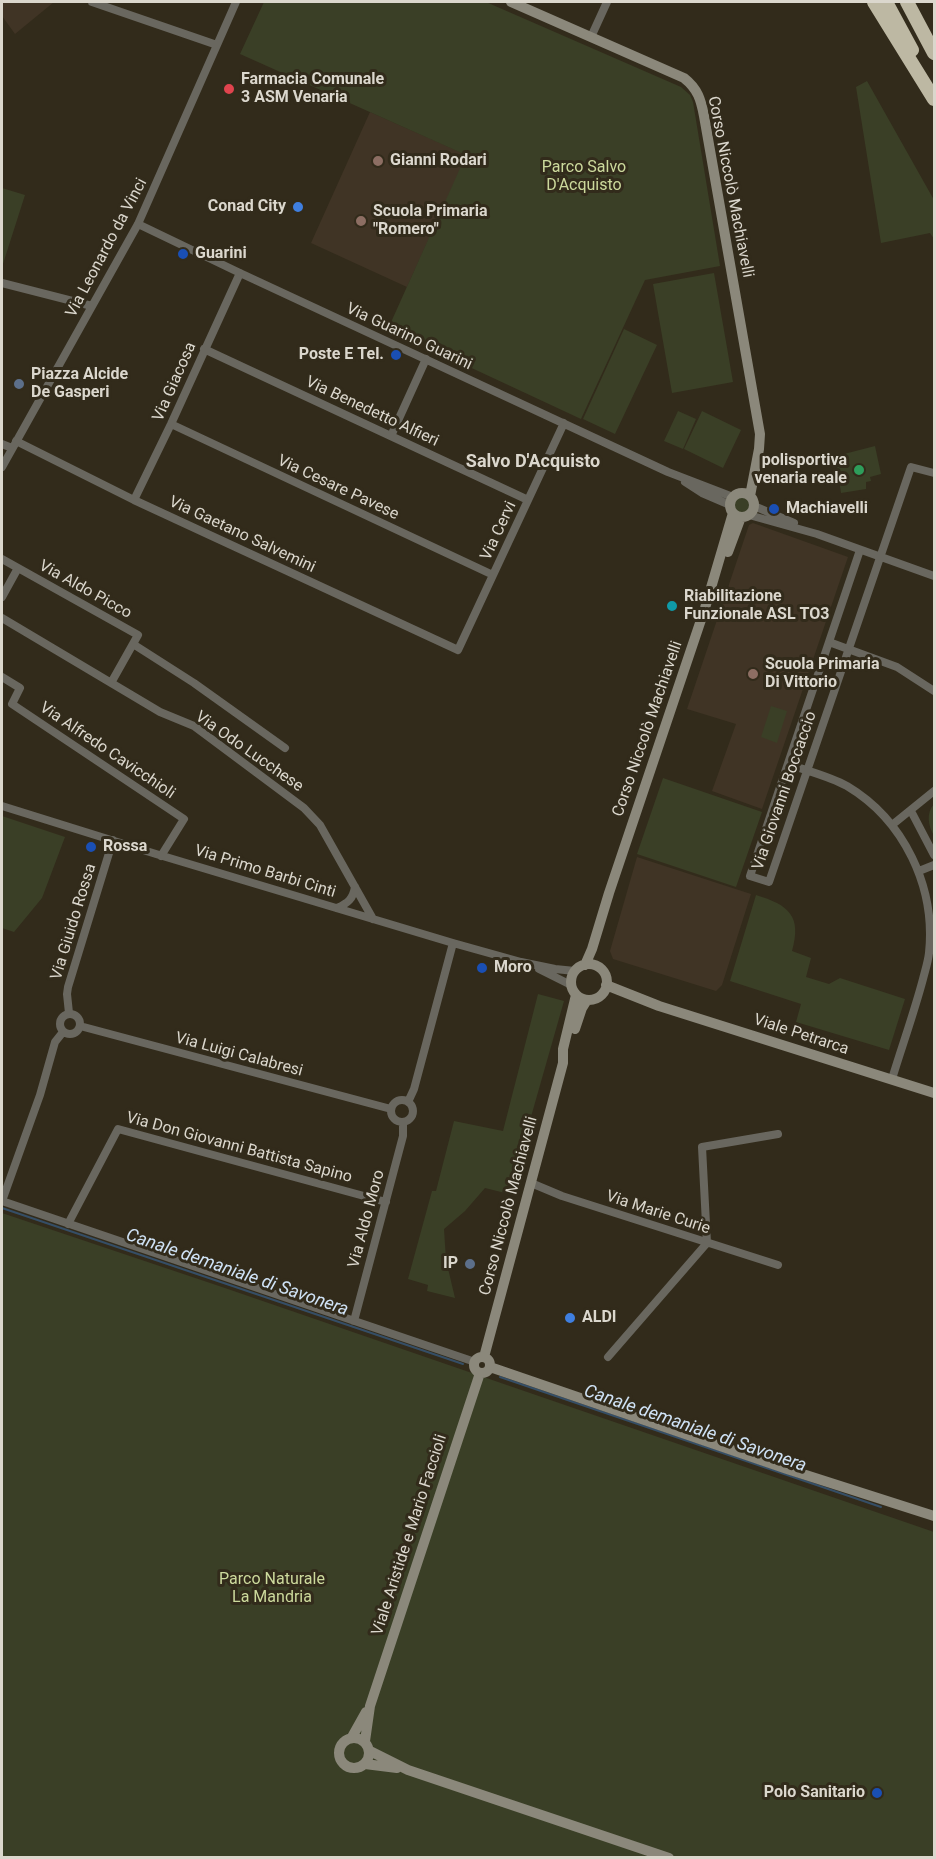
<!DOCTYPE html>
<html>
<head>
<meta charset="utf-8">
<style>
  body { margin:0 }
  #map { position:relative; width:936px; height:1859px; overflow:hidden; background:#322b1b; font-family:Roboto,sans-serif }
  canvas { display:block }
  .frame { position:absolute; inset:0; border:3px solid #dbd7cd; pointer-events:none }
</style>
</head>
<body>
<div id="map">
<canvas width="936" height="1859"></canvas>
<div class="frame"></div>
</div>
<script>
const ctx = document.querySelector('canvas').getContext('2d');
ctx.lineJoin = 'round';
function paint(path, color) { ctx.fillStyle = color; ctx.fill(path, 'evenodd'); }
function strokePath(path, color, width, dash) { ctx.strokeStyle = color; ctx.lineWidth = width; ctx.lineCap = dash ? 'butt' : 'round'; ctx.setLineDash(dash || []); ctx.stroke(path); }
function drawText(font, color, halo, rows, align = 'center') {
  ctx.font = font + ' Roboto,sans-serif'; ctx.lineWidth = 6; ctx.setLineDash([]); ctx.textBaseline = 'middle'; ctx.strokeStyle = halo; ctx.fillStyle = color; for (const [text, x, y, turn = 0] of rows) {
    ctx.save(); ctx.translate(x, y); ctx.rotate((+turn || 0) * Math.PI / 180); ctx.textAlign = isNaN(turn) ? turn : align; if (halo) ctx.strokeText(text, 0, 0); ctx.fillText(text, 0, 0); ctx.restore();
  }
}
paint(new Path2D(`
  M 2,2 L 54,2 L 15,34 L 2,16 Z
  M 370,112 L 467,155 L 407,287 L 311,243 Z
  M 753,523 L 848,557 L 762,809 L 712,791 L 736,724 L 687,709 L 749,525 Z
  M 637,857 L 751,894 L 722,985 L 716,991 L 613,959 L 610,951 Z`), '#403425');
paint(new Path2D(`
  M 264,2 L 486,2 L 681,87 L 690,95 L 693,102 L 720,266 L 645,280 L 581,419 L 388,329 L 466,155 L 240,54 Z
  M 867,81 L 934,200 L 934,239 L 930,233 L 881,243 L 856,87 Z
  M 2,188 L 25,195 L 2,267 Z
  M 714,273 L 733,382 L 672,393 L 653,284 Z
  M 624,329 L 657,345 L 615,434 L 583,419 Z
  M 678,411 L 696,419 L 683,449 L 664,441 Z
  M 702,411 L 741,430 L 723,468 L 684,449 Z
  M 875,446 L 881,474 L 870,477 L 871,481 L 866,482 L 866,489 L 841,493 L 837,467 L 844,454 Z
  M734 505a8 8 0 1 1 16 0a8 8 0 1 1-16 0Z
  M 771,706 L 787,711 L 777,743 L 761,737 Z
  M 663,778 L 762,812 L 736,887 L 637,854 Z
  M 934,804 L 934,836 C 928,825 926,813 934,804 Z
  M 2,816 L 65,837 L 42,898 L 14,932 L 2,928 Z
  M 756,895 C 789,905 802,916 792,951 L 811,958 L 806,977 L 829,984 L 840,978 L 905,999 L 889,1050 L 796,1022 L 801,1004 L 730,981 Z
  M 538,994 L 564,1001 L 509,1194 L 485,1188 L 465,1211 L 444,1229 L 446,1260 L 455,1298 L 427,1291 L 428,1285 L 408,1279 L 432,1191 L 436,1191 L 454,1121 L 503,1131 Z
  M 2,1213 L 222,1287 L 934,1532 L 934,1857 L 2,1858 Z`), '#3a3f26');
strokePath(new Path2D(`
  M 2,1208 L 463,1364
  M 500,1377 L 881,1507`), '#354e66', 2);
strokePath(new Path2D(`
  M 92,2 L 217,45
  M 591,37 L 607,2
  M 138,224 L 240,273 L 668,472 L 733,497
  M 2,283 L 92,306
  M 204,349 L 528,500
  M 171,424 L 493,575
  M 391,436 L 426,359
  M 16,441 L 134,500 L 458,650 L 564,423
  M 2,444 L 12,448
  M 2,467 L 138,224 L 236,2
  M 685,482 L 702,493 L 730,505
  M 134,500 L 171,424 L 240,273
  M 754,506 L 794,523
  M 749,515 L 817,534 L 934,576
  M 860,550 L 750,876 L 769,882 L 911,467 L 934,473
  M 2,559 L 138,635 L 111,683
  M 2,597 L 18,568
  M 2,618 L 160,712 L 194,726 L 304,808 L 320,825 L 373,919
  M 829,642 L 897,667 L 934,691
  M 133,644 L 194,683 L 285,748
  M 2,677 L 20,688 L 12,704 L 184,819 L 161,856
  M 788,764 C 807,771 829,776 847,786 C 904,820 936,887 929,953 C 928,962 925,971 923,979 C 914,1013 902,1046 892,1079
  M 2,806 L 156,854 L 453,943 L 521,962 L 555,969 L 575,971
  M 911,811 L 934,855
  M 892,825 L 934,791
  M 919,871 L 934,865
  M 337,908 C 348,903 353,899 355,887
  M 539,969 L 571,985
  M 69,1013 L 67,994 L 68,987 L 113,840
  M60 1024a10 10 0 1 1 20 0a10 10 0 1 1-20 0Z
  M 80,1026 L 391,1109
  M 63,1032 L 55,1042 L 40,1095 L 2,1201 L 475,1362
  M391 1111a11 11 0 1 1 22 0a11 11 0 1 1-22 0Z
  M 408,1102 L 414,1089 L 453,943
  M 531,1183 L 562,1196 L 778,1265
  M 68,1224 L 118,1129 L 386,1202
  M 354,1321 L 403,1136 L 403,1123
  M 608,1357 L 707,1243 L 702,1147 L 778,1134`), '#69675f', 8);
strokePath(new Path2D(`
  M 511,2 L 684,78 C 698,89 701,100 704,116 L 760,434 L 759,449 L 750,496
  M730 505a12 12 0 1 1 24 0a12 12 0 1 1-24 0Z
  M 728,552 L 741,517
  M571 982a18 18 0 1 1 36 0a18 18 0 1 1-36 0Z
  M 585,965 L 592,949 L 609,893 L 705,608 L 733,513
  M 606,985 L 659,1006 L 934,1093
  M 575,1029 L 582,1008 L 587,1000
  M474 1365a8 8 0 1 1 16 0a8 8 0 1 1-16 0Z
  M 484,1357 L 563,1063 L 563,1049 L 576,995
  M 490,1367 L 787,1469 L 934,1516
  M 352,1737 L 366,1712
  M339 1753a15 15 0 1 1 30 0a15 15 0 1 1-30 0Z
  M 365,1741 L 370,1706 L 480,1373
  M 370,1751 L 408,1770 L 669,1858
  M 365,1764 L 397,1768`), '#8b887b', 10);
strokePath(new Path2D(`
  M 874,2 L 934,99
  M 886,2 L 912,50
  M 907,2 L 934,53`), '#bdb8a3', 14);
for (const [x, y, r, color] of [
  [229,89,6,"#e0444e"],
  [378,161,6,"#8d6e63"],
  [298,207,6,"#3f7fe0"],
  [361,221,6,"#8d6e63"],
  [183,254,6,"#1a4fb4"],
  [396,355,6,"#1a4fb4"],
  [19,384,6,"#5c6f8a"],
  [859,470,6,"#2e9e5b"],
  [774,509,6,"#1a4fb4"],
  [672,606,6,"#0f9aa8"],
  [753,674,6,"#8d6e63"],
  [91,847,6,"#1a4fb4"],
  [482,968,6,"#1a4fb4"],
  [470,1264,6,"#5c6f8a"],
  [570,1318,6,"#3f7fe0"],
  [877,1793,6,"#1a4fb4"]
]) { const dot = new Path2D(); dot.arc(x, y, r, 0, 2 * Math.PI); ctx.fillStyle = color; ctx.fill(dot); strokePath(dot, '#322b1b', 2); }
drawText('bold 16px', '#dbd7cd', '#322b1b', [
  ["Farmacia Comunale",241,80],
  ["3 ASM Venaria",241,98],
  ["Gianni Rodari",390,161],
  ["Conad City",286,207,"right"],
  ["Scuola Primaria",373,212],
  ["\"Romero\"",373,230],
  ["Guarini",195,254],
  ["Poste E Tel.",384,355,"right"],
  ["Piazza Alcide",31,375],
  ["De Gasperi",31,393],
  ["polisportiva",847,461,"right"],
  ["venaria reale",847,479,"right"],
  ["Machiavelli",786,509],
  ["Riabilitazione",684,597],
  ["Funzionale ASL TO3",684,615],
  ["Scuola Primaria",765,665],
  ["Di Vittorio",765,683],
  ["Rossa",103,847],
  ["Moro",494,968],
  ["IP",458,1264,"right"],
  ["ALDI",582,1318],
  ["Polo Sanitario",865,1793,"right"]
], 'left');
drawText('16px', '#ccd99c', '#322b1b', [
  ["Parco Salvo",584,168],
  ["D'Acquisto",584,186],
  ["Parco Naturale",272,1580],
  ["La Mandria",272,1598]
]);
drawText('16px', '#dbd7cd', '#322b1b', [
  ["Corso Niccolò Machiavelli",730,187,79],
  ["Via Leonardo da Vinci",107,248,-62],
  ["Via Guarino Guarini",409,337,25],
  ["Via Giacosa",175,382,-66],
  ["Via Benedetto Alfieri",372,412,25],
  ["Via Cesare Pavese",338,488,25],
  ["Via Cervi",499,531,-65],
  ["Via Gaetano Salvemini",242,535,25],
  ["Via Aldo Picco",85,590,29],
  ["Corso Niccolò Machiavelli",648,729,-71],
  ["Via Alfredo Cavicchioli",107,751,34],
  ["Via Odo Lucchese",249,752,35],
  ["Via Giovanni Boccaccio",785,791,-71],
  ["Via Primo Barbi Cinti",265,872,17],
  ["Via Giuido Rossa",74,922,-73],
  ["Viale Petrarca",801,1035,18],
  ["Via Luigi Calabresi",239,1055,15],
  ["Via Don Giovanni Battista Sapino",239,1148,15],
  ["Corso Niccolò Machiavelli",509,1206,-75],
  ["Via Marie Curie",658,1213,18],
  ["Via Aldo Moro",367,1219,-75],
  ["Viale Aristide e Mario Faccioli",410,1535,-72]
]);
drawText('bold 18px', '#dbd7cd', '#322b1b', [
  ["Salvo D'Acquisto",533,462]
]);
drawText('italic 18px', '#d0e3f6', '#322b1b', [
  ["Canale demaniale di Savonera",237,1273,19],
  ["Canale demaniale di Savonera",695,1429,19]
]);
</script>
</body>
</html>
